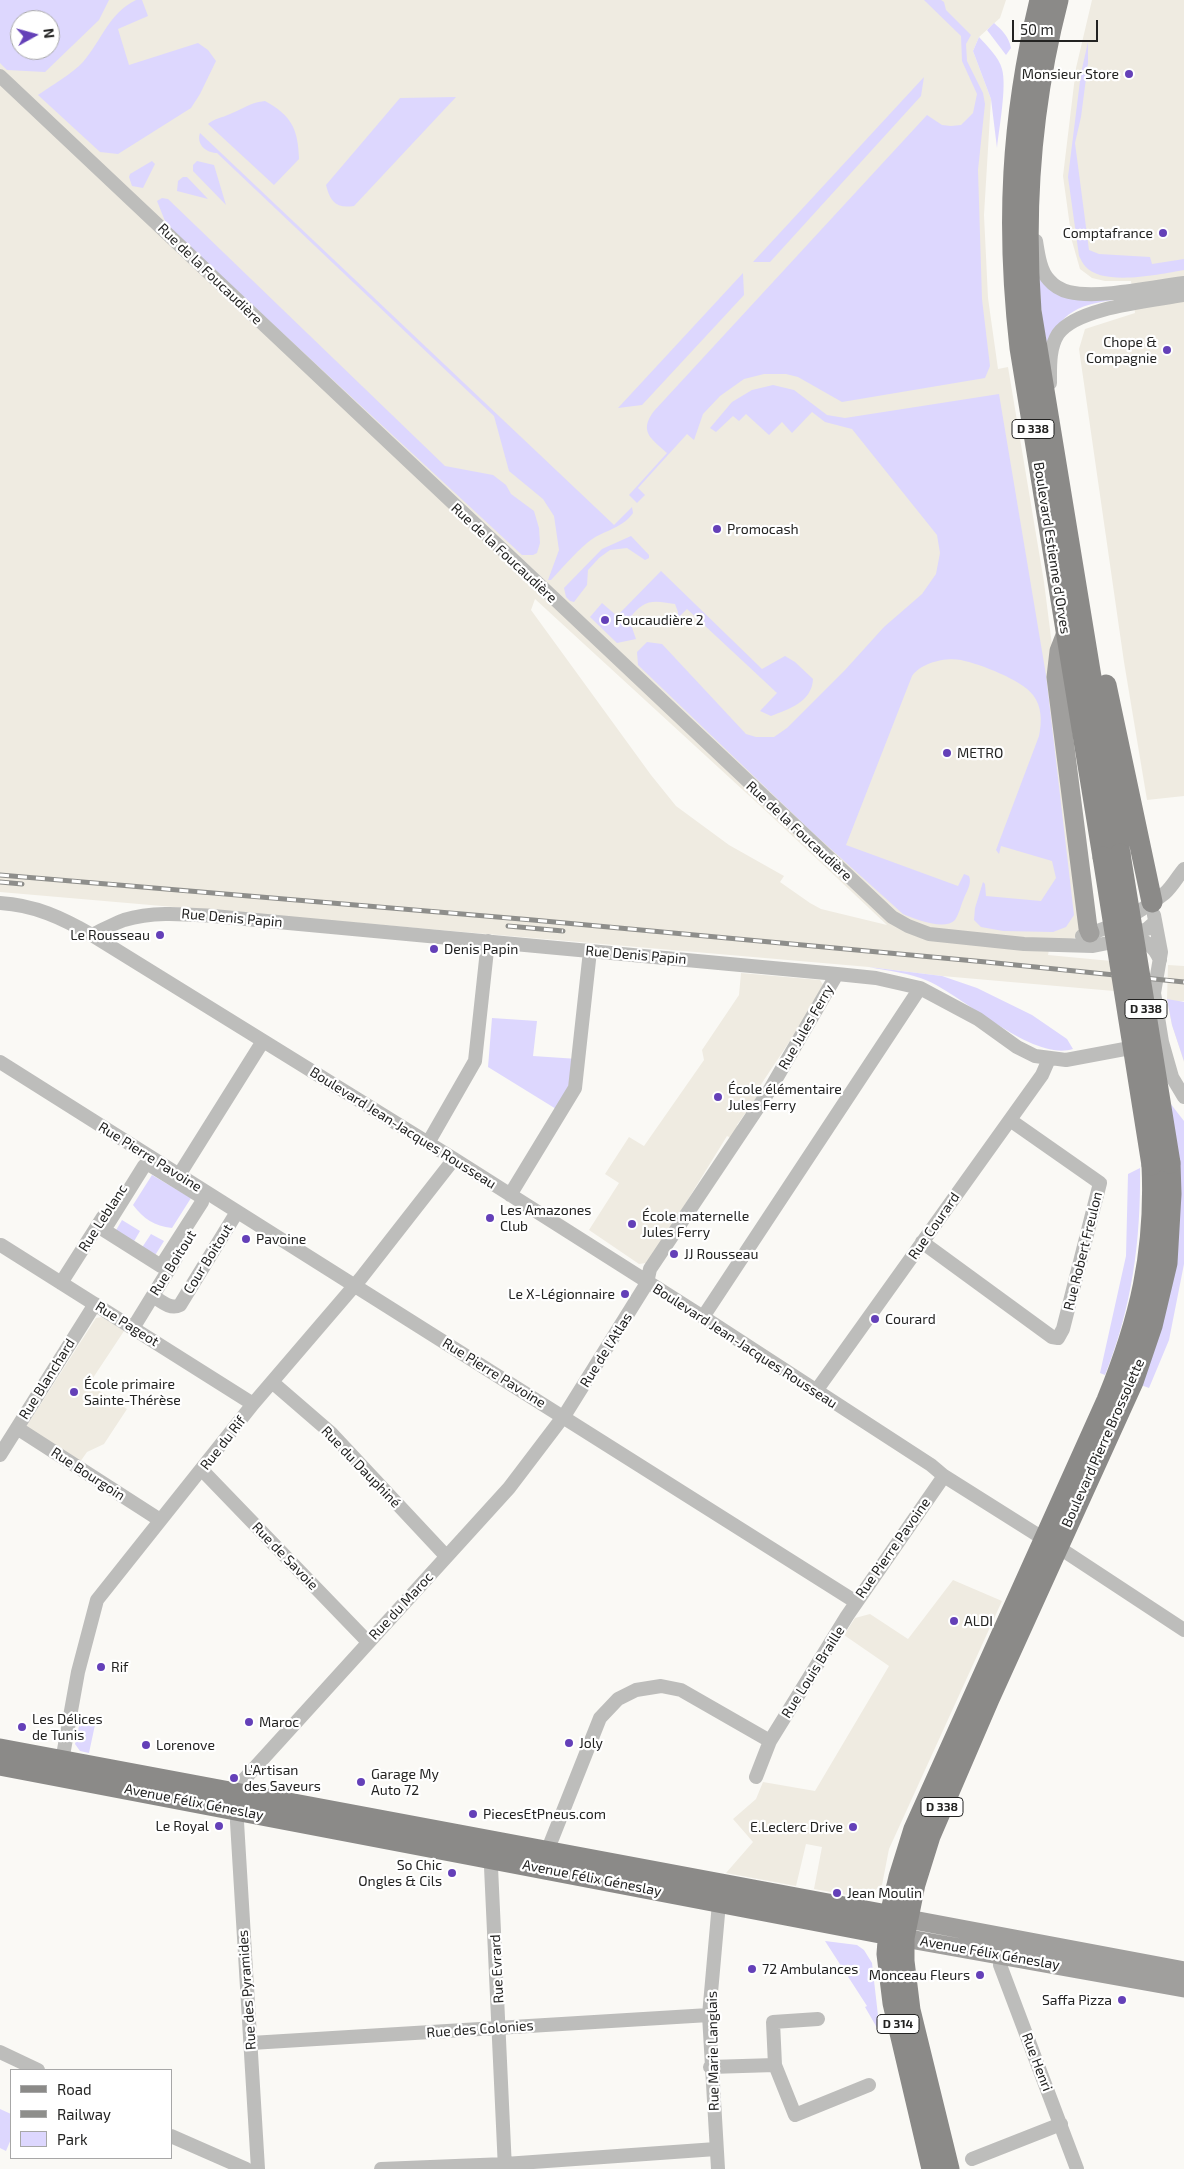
<!DOCTYPE html>
<html>
<head>
<meta charset="utf-8">
<style>
  body { margin:0 }
  #map { position:relative; width:1184px; height:2169px; overflow:hidden; background:#faf9f5; font-family:"Exo 2",sans-serif }
  canvas { display:block }
  .legend { position:absolute; left:10px; top:2069px; width:162px; height:90px; box-sizing:border-box; background:#fff; border:1px solid #a7a7a7; margin:0; padding:6px 9px; list-style:none; font-size:15px; color:#232322 }
  .legend li { display:flex; align-items:center; gap:10px; height:25px }
  .legend b { width:25px; border:1px solid #a7a7a7 }
  .north { position:absolute; left:10px; top:10px; width:50px; height:50px; box-sizing:border-box; background:#fff; border:1px solid #a7a7a7; border-radius:50%; rotate:83deg; font-size:14px; font-weight:700; line-height:20px; text-align:center; color:#232322 }
  .north::after { content:''; display:block; margin:auto; width:18px; height:22px; background:#6440b8; clip-path:polygon(50% 0,100% 100%,50% 72%,0 100%) }
  .scale { position:absolute; left:1012px; top:20px; width:86px; height:22px; box-sizing:border-box; border:2px solid #232322; border-top:0; padding-left:6px; font-size:15px; line-height:18px; white-space:nowrap; color:#232322; -webkit-text-stroke:4px #fff; paint-order:stroke }
</style>
</head>
<body>
<div id="map">
<canvas width="1184" height="2169"></canvas>
<ul class="legend">
<li><b style="height:6px;background:#8b8a88"></b>Road</li>
<li><b style="height:6px;background:#8e8e8b"></b>Railway</li>
<li><b style="height:14px;background:#ddd7fe"></b>Park</li>
</ul>
<div class="north">N</div>
<div class="scale">50 m</div>
</div>
<script>
const ctx = document.querySelector('canvas').getContext('2d');
ctx.lineJoin = 'round';
function paint(path, color) { ctx.fillStyle = color; ctx.fill(path, 'evenodd'); }
function strokePath(path, color, width, dash) { ctx.strokeStyle = color; ctx.lineWidth = width; ctx.lineCap = dash ? 'butt' : 'round'; ctx.setLineDash(dash || []); ctx.stroke(path); }
function drawText(font, color, halo, rows, align = 'center') {
  ctx.font = font + ' "Exo 2",sans-serif'; ctx.lineWidth = 4.5; ctx.setLineDash([]); ctx.textBaseline = 'middle'; ctx.strokeStyle = halo; ctx.fillStyle = color; for (const [text, x, y, turn = 0] of rows) {
    ctx.save(); ctx.translate(x, y); ctx.rotate((+turn || 0) * Math.PI / 180); ctx.textAlign = isNaN(turn) ? turn : align; if (halo) ctx.strokeText(text, 0, 0); ctx.fillText(text, 0, 0); ctx.restore();
  }
}
paint(new Path2D(`
  M 0,0 L 1006,0 L 1000,18 L 979,37 L 973,51 L 991,99 L 984,215 L 988,298 L 998,369 L 1008,367 L 1044,582 L 1056,677 L 1085,935 L 1050,945 L 1048,955 L 1111,961 L 1114,991 L 942,976 L 869,967 L 0,892 ZM 20,20 L 50,20 L 50,50 L 20,50 ZM 535,599 L 768,813 L 887,925 L 821,909 L 810,903 L 780,882 L 784,876 L 729,845 L 676,806 L 651,775 L 531,610 Z
  M 1092,0 L 1184,0 L 1184,796 L 1147,800 L 1124,662 L 1079,349 L 1085,329 L 1135,313 L 1131,281 L 1105,281 L 1092,278 L 1080,269 L 1072,241 L 1063,176 L 1076,68 Z
  M 1168,965 L 1184,966 L 1184,1001 L 1179,1001 L 1184,1002 L 1184,1062 L 1172,1025 L 1167,999 Z
  M 741,973 L 820,980 L 825,988 L 758,1089 L 761,1091 L 737,1125 L 739,1127 L 731,1138 L 727,1136 L 676,1219 L 646,1263 L 639,1264 L 589,1230 L 619,1183 L 605,1174 L 629,1137 L 644,1146 L 704,1060 L 702,1050 L 739,995 Z
  M 102,1317 L 124,1331 L 89,1384 L 127,1409 L 104,1444 L 87,1452 L 80,1462 L 26,1427 L 96,1318 Z
  M 953,1580 L 1002,1601 L 889,1849 L 882,1885 L 864,1898 L 814,1889 L 822,1847 L 806,1844 L 796,1886 L 726,1873 L 753,1842 L 733,1819 L 756,1799 L 763,1782 L 815,1791 L 889,1666 L 844,1635 L 855,1618 L 870,1614 L 908,1639 Z`), '#efebe1');
paint(new Path2D(`
  M 0,0 L 109,0 L 99,20 L 45,72 L 7,70 L 0,63 ZM 20,20 L 50,20 L 50,50 L 20,50 Z
  M 136,0 L 142,0 L 148,16 L 118,29 L 129,65 L 198,43 L 208,50 L 216,61 L 200,94 L 191,108 L 118,154 L 100,152 L 38,95 C 51,86 73,73 83,62 C 102,40 108,14 136,0 Z
  M 924,0 L 941,0 L 944,2 L 946,10 L 971,35 L 966,44 L 967,61 L 983,93 L 985,104 L 978,170 L 982,299 L 990,366 L 985,378 L 842,402 L 798,377 L 786,374 L 764,374 L 744,379 L 720,396 L 703,414 L 694,440 L 687,434 L 638,488 L 645,495 L 637,503 L 629,495 L 667,453 C 652,439 638,432 654,411 L 927,115 L 942,125 L 951,126 L 961,125 L 973,113 L 977,94 L 962,61 L 961,36 Z
  M 994,23 C 1002,30 1009,37 1011,48 L 1006,55 L 987,30 Z
  M 979,37 C 987,46 999,57 1002,69 C 1007,86 999,129 997,148 L 991,99 L 973,51 Z
  M 1088,42 L 1088,63 L 1081,117 L 1075,143 L 1089,250 L 1099,254 L 1150,257 L 1152,264 L 1184,259 L 1184,270 C 1161,274 1102,287 1085,266 C 1082,263 1081,259 1079,256 L 1068,177 L 1081,73 Z
  M 924,77 L 921,96 L 770,262 L 753,262 Z
  M 456,97 L 354,206 C 336,209 330,201 326,185 L 400,98 Z
  M 265,101 C 292,116 298,129 299,159 L 274,185 L 208,124 C 215,118 222,118 230,114 C 243,109 251,102 265,101 Z
  M 200,133 L 614,525 L 632,507 L 633,513 C 621,530 602,530 587,543 C 574,554 562,568 551,580 L 548,580 L 559,550 L 554,516 L 543,499 L 509,471 L 494,416 L 217,153 C 206,153 196,144 200,133 Z
  M 152,161 L 155,164 L 143,188 L 132,186 L 129,177 L 130,174 Z
  M 197,161 L 214,165 L 226,205 L 193,171 L 193,165 Z
  M 183,177 L 187,177 L 208,199 L 177,191 L 178,181 Z
  M 162,198 L 168,199 L 445,466 L 493,475 L 506,485 L 511,494 L 534,511 L 539,528 L 540,543 L 537,553 L 533,555 L 522,555 L 167,226 L 157,201 Z
  M 743,273 L 744,295 L 642,405 L 618,408 Z
  M 1039,277 L 1045,283 L 1129,298 C 1089,303 1061,305 1048,348 L 1042,321 Z
  M 773,385 L 794,390 L 827,415 L 845,418 L 999,394 L 1046,675 L 1074,915 L 1066,927 L 1053,932 L 1003,931 L 981,927 L 974,920 L 975,908 L 983,882 L 985,884 L 986,896 L 1041,901 L 1056,878 L 1052,861 L 1001,846 L 999,854 L 996,850 L 1039,736 C 1042,721 1042,707 1033,695 C 1022,680 980,664 961,660 C 945,657 921,663 912,676 L 846,845 L 958,886 L 964,874 L 969,876 C 972,883 967,891 964,898 C 961,905 959,914 955,920 C 945,931 914,919 903,914 L 812,832 L 638,665 L 637,652 L 647,642 L 662,644 L 746,734 L 756,737 L 774,737 L 787,728 L 845,670 L 884,627 L 922,594 L 936,574 L 940,553 L 937,535 L 852,429 L 825,422 L 812,412 L 792,433 L 782,422 L 769,435 L 746,414 L 739,421 L 733,416 L 716,432 L 710,428 L 732,402 L 752,390 Z
  M 631,536 L 649,555 L 649,558 L 645,560 L 627,548 L 610,550 L 599,558 L 588,570 L 587,585 L 574,602 L 570,601 L 566,597 L 564,588 L 602,549 Z
  M 661,571 L 762,669 L 785,656 L 795,662 L 813,679 C 812,702 789,709 771,716 L 760,711 L 777,693 L 687,609 L 678,618 L 678,612 L 675,604 C 652,600 644,599 629,619 L 636,639 L 617,643 L 590,617 L 602,603 L 617,616 Z
  M 869,967 L 942,976 L 977,988 L 1032,1015 L 1067,1039 L 1073,1049 C 1034,1062 966,998 928,981 C 910,973 888,971 869,967 Z
  M 1167,999 L 1184,1002 L 1184,1061 L 1172,1025 Z
  M 492,1018 L 537,1021 L 533,1056 L 578,1059 L 561,1112 L 488,1067 Z
  M 1170,1103 L 1184,1121 L 1184,1264 L 1169,1340 L 1149,1388 L 1141,1385 Z
  M 1140,1168 C 1141,1240 1132,1308 1105,1375 L 1100,1373 L 1126,1256 L 1128,1174 Z
  M 152,1175 L 191,1198 L 172,1228 C 154,1226 144,1219 133,1205 Z
  M 122,1220 L 140,1231 L 133,1243 L 115,1232 Z
  M 151,1234 L 164,1241 L 154,1257 L 141,1249 Z
  M 81,1717 L 96,1720 L 89,1753 L 80,1751 L 75,1744 Z
  M 825,1941 L 857,1945 L 864,1950 L 872,1963 L 880,2033 L 865,2007 L 867,2006 Z
  M 0,2109 L 11,2114 L 11,2139 L 6,2151 L 0,2148 Z`), '#ddd7fe');
strokePath(new Path2D(`
  M 0,76 L 892,917 L 908,926 L 929,934 L 1024,944 L 1093,946 L 1108,943 L 1147,929 L 1155,922
  M 1036,241 C 1038,253 1040,271 1049,280 C 1054,286 1061,290 1069,292 C 1098,299 1153,287 1184,283
  M 1050,383 C 1050,367 1049,348 1058,334 C 1077,307 1152,301 1184,295
  M 0,903 C 35,905 62,918 92,935 L 454,1159 L 703,1317 L 931,1465 L 944,1476 L 1044,1539
  M 1154,915 L 1161,952 L 1154,993 L 1162,1042 L 1172,1077 L 1184,1097
  M 92,935 C 103,930 113,924 124,920 C 153,911 184,914 213,916 L 837,974 L 876,978 L 920,988 L 978,1019 L 1017,1047 L 1035,1056 L 1066,1060 L 1162,1042
  M 1082,936 C 1111,928 1141,912 1165,893 C 1172,887 1178,876 1184,869
  M 1127,937 C 1143,937 1154,946 1160,960
  M 0,1062 L 856,1602
  M 428,1143 L 475,1061 L 488,941
  M 150,1165 L 200,1196 L 202,1202 L 161,1266 L 104,1230 L 144,1166 Z
  M 179,1175 L 263,1041
  M 510,1195 L 575,1088 L 590,951
  M 922,1242 L 1052,1337 L 1058,1338 L 1063,1329 L 1100,1183 L 1010,1120
  M 1,1245 L 253,1404
  M 61,1283 L 103,1217
  M 153,1296 C 161,1301 170,1310 180,1305 L 237,1212
  M 703,1317 L 920,988
  M 133,1328 L 176,1258
  M 272,1382 L 331,1433 L 446,1556
  M 816,1391 L 1042,1075 L 1049,1059
  M 17,1428 L 160,1520
  M 0,1455 L 95,1304
  M 202,1470 L 368,1642
  M 1058,1547 L 1184,1630
  M 62,1761 L 78,1672 L 97,1600 L 253,1404 L 361,1278 L 454,1159
  M 756,1777 L 770,1741 L 847,1616 L 944,1476
  M 493,1852 L 491,1867 L 505,2169
  M 549,1852 L 550,1844 L 600,1718 L 618,1699 L 636,1690 L 661,1686 L 681,1690 L 770,1741
  M 1002,1956 L 1000,1965 L 1077,2169
  M 818,2019 L 773,2022 L 775,2065 L 795,2115 L 869,2085
  M 251,2043 L 709,2015
  M 0,2052 L 38,2070
  M 710,2067 L 775,2065
  M 171,2136 L 246,2169
  M 972,2159 L 1061,2124
  M 258,2169 L 237,1822 L 239,1785 L 509,1488 L 566,1413 L 647,1283 L 650,1269 L 769,1091 L 837,974
  M 381,2169 L 505,2164 L 716,2149
  M 718,2169 L 709,2015 L 719,1903`), '#bdbdbb', 14);
strokePath(new Path2D(`
  M 1066,633 L 1059,651 L 1056,677 L 1088,928 L 1090,933
  M 908,1919 L 1184,1971
  M 904,1938 L 1184,1988`), '#a09f9d', 19);
strokePath(new Path2D(`
  M 1040,0 C 1011,120 1006,226 1020,348 L 1103,857
  M 1058,0 C 1031,104 1023,204 1031,311 L 1120,854
  M 1106,685 L 1152,902
  M 0,1749 L 903,1918
  M 0,1765 L 901,1937
  M 932,2169 L 893,2003 L 887,1954 L 890,1915 L 899,1877 L 914,1829 L 1107,1400 C 1140,1320 1156,1252 1152,1165
  M 949,2169 L 910,2010 L 904,1961 L 904,1938 L 915,1884 L 930,1836 L 989,1699 L 1133,1382 L 1152,1326 L 1167,1263 L 1171,1194 L 1170,1163`), '#8b8a88', 21);
const rail = new Path2D(`
  M 0,875 L 533,920 L 986,962 L 1184,982
  M 0,882 L 22,884
  M 508,926 L 563,931`);
strokePath(rail, '#8e8e8b', 5);
strokePath(rail, '#fff', 3, [9]);
strokePath(new Path2D(`
  M 1120,854 L 1170,1163
  M 1103,857 L 1152,1165`), '#8b8a88', 21);
for (const [x, y, r, color] of [
  [1129,74,5,"#6440b8"],
  [1163,233,5,"#6440b8"],
  [1167,350,5,"#6440b8"],
  [717,529,5,"#6440b8"],
  [605,620,5,"#6440b8"],
  [947,753,5,"#6440b8"],
  [160,935,5,"#6440b8"],
  [434,949,5,"#6440b8"],
  [718,1097,5,"#6440b8"],
  [490,1218,5,"#6440b8"],
  [632,1224,5,"#6440b8"],
  [246,1239,5,"#6440b8"],
  [674,1254,5,"#6440b8"],
  [625,1294,5,"#6440b8"],
  [875,1319,5,"#6440b8"],
  [74,1392,5,"#6440b8"],
  [954,1621,5,"#6440b8"],
  [101,1667,5,"#6440b8"],
  [249,1722,5,"#6440b8"],
  [22,1727,5,"#6440b8"],
  [569,1743,5,"#6440b8"],
  [146,1745,5,"#6440b8"],
  [234,1778,5,"#6440b8"],
  [361,1782,5,"#6440b8"],
  [473,1814,5,"#6440b8"],
  [219,1826,5,"#6440b8"],
  [853,1827,5,"#6440b8"],
  [452,1873,5,"#6440b8"],
  [837,1893,5,"#6440b8"],
  [752,1969,5,"#6440b8"],
  [980,1975,5,"#6440b8"],
  [1122,2000,5,"#6440b8"]
]) { const dot = new Path2D(); dot.arc(x, y, r, 0, 2 * Math.PI); ctx.fillStyle = color; ctx.fill(dot); strokePath(dot, '#fff', 2); }
for (const [x, y, w] of [
  [1033,429,42],
  [1146,1009,42],
  [942,1807,42],
  [898,2024,42]
]) { const box = new Path2D(); box.roundRect(x - w / 2, y - 9.5, w, 19, 4); ctx.fillStyle = '#fff'; ctx.fill(box); strokePath(box, '#232322', 1); }
drawText('bold 12px', '#232322', null, [
  ["D 338",1033,429],
  ["D 338",1146,1009],
  ["D 338",942,1807],
  ["D 314",898,2024]
]);
drawText('14px', '#232322', '#fff', [
  ["Monsieur Store",1119,74,"right"],
  ["Comptafrance",1153,233,"right"],
  ["Chope &",1157,342,"right"],
  ["Compagnie",1157,358,"right"],
  ["Promocash",727,529],
  ["Foucaudière 2",615,620],
  ["METRO",957,753],
  ["Le Rousseau",150,935,"right"],
  ["Denis Papin",444,949],
  ["École élémentaire",728,1089],
  ["Jules Ferry",728,1105],
  ["Les Amazones",500,1210],
  ["Club",500,1226],
  ["École maternelle",642,1216],
  ["Jules Ferry",642,1232],
  ["Pavoine",256,1239],
  ["JJ Rousseau",684,1254],
  ["Le X-Légionnaire",615,1294,"right"],
  ["Courard",885,1319],
  ["École primaire",84,1384],
  ["Sainte-Thérèse",84,1400],
  ["ALDI",964,1621],
  ["Rif",111,1667],
  ["Les Délices",32,1719],
  ["de Tunis",32,1735],
  ["Maroc",259,1722],
  ["Joly",579,1743],
  ["Lorenove",156,1745],
  ["L'Artisan",244,1770],
  ["des Saveurs",244,1786],
  ["Garage My",371,1774],
  ["Auto 72",371,1790],
  ["PiecesEtPneus.com",483,1814],
  ["Le Royal",209,1826,"right"],
  ["E.Leclerc Drive",843,1827,"right"],
  ["So Chic",442,1865,"right"],
  ["Ongles & Cils",442,1881,"right"],
  ["Jean Moulin",847,1893],
  ["72 Ambulances",762,1969],
  ["Monceau Fleurs",970,1975,"right"],
  ["Saffa Pizza",1112,2000,"right"]
], 'left');
drawText('14px', '#232322', '#fff', [
  ["Rue de la Foucaudière",210,274,44],
  ["Boulevard Estienne d'Orves",1052,548,81],
  ["Rue de la Foucaudière",504,553,43],
  ["Rue de la Foucaudière",799,831,43],
  ["Rue Denis Papin",232,918,5],
  ["Rue Denis Papin",636,955,5],
  ["Rue Jules Ferry",806,1027,-60],
  ["Boulevard Jean-Jacques Rousseau",403,1128,32],
  ["Rue Pierre Pavoine",150,1157,32],
  ["Rue Leblanc",103,1218,-57],
  ["Rue Courard",934,1226,-55],
  ["Rue Robert Freulon",1083,1251,-76],
  ["Cour Boitout",208,1259,-58],
  ["Rue Boitout",173,1263,-58],
  ["Rue Pageot",127,1324,32],
  ["Boulevard Jean-Jacques Rousseau",745,1346,33],
  ["Rue de l'Atlas",606,1350,-58],
  ["Rue Pierre Pavoine",494,1373,32],
  ["Rue Blanchard",47,1379,-58],
  ["Rue du Rif",223,1443,-52],
  ["Boulevard Pierre Brossolette",1103,1443,-66],
  ["Rue du Dauphiné",361,1467,46],
  ["Rue Bourgoin",88,1474,33],
  ["Rue Pierre Pavoine",893,1548,-55],
  ["Rue de Savoie",285,1556,46],
  ["Rue du Maroc",401,1606,-47],
  ["Rue Louis Braille",813,1672,-58],
  ["Avenue Félix Géneslay",194,1802,11],
  ["Avenue Félix Géneslay",592,1878,11],
  ["Avenue Félix Géneslay",990,1953,10],
  ["Rue Evrard",497,1969,-93],
  ["Rue des Pyramides",247,1990,-94],
  ["Rue des Colonies",480,2029,-4],
  ["Rue Marie Langlais",713,2051,-91],
  ["Rue Henri",1037,2062,69]
]);
</script>
</body>
</html>
